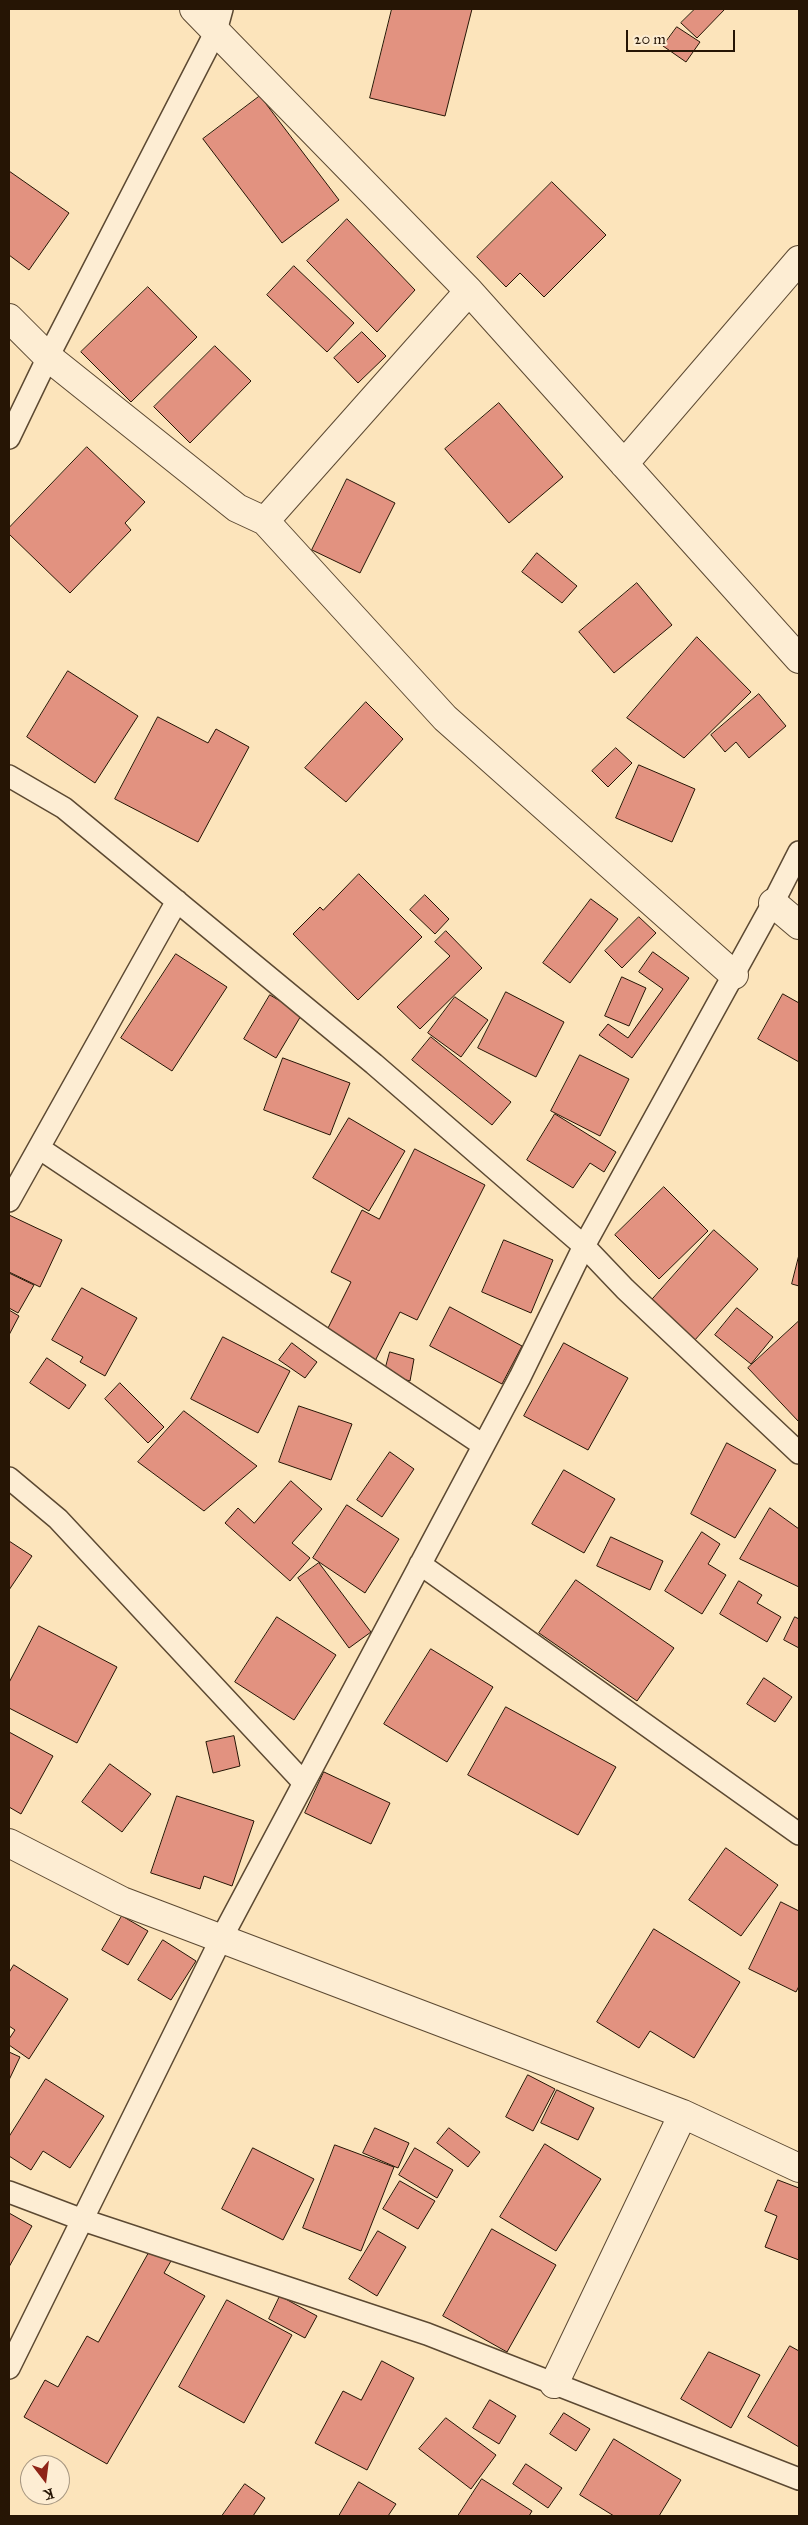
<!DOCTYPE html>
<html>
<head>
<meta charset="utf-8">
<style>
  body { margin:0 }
  #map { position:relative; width:808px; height:2525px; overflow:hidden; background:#fce4bb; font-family:"IM FELL Great Primer",serif }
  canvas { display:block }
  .frame { position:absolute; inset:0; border:10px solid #261505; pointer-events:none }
  .north { position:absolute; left:20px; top:2455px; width:50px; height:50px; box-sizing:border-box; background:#fdedd3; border:1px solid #a79781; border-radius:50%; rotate:165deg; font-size:14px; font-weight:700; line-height:20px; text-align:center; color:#261505 }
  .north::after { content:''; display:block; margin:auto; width:18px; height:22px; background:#8f2418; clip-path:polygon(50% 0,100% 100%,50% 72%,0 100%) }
  .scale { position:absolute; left:626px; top:30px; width:109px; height:22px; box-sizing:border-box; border:2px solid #261505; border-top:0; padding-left:6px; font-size:15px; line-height:18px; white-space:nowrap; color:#261505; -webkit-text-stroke:4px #fdedd3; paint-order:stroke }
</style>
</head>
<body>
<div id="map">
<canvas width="808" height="2525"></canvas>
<div class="frame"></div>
<div class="north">K</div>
<div class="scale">20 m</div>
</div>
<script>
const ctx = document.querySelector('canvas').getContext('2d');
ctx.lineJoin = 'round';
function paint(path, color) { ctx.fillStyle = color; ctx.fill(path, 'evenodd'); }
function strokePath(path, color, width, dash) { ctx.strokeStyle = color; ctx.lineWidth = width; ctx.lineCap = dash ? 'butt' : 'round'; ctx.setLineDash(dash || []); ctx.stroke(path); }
const building = new Path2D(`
  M 392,9 L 472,9 L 445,116 L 370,98 Z
  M 695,9 L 725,9 L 697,38 L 681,23 Z
  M 677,27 L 700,42 L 686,62 L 663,46 Z
  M 260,96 L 339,200 L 282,243 L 203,139 Z
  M 9,171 L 69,213 L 29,270 L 9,255 Z
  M 552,182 L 606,235 L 544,297 L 520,273 L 506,287 L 477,257 Z
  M 347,219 L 415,290 L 377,332 L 307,261 Z
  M 294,266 L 354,323 L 327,352 L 267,295 Z
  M 148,287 L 197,337 L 131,402 L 81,352 Z
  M 362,332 L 386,356 L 358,383 L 334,358 Z
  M 215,346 L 251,381 L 190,443 L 154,407 Z
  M 499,403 L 563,477 L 509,523 L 445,449 Z
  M 87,447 L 145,502 L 125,523 L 131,530 L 70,593 L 9,534 L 9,528 Z
  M 347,479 L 395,503 L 360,573 L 312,550 Z
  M 537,553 L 577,586 L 562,603 L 522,572 Z
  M 637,583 L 672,625 L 614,673 L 579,632 Z
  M 697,637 L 751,692 L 684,758 L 627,718 Z
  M 68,671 L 138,716 L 95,783 L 27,737 Z
  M 759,694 L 786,726 L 749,758 L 736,742 L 725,752 L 711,735 Z
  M 366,702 L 403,739 L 346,802 L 305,768 Z
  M 158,717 L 208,743 L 216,729 L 249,747 L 198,842 L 115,799 Z
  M 616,748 L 632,763 L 608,787 L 592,771 Z
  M 639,765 L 695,789 L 672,842 L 616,818 Z
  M 359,874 L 422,937 L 358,1000 L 293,934 L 320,907 L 323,910 Z
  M 425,895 L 449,919 L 435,934 L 410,910 Z
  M 591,899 L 618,919 L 570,983 L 543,963 Z
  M 639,917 L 656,933 L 622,968 L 605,951 Z
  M 446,931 L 482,968 L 420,1029 L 397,1007 L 450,956 L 435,942 Z
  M 653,952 L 689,978 L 632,1058 L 599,1035 L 608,1024 L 628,1038 L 663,989 L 639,972 Z
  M 176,954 L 227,987 L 172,1071 L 121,1038 Z
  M 622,977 L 646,988 L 629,1026 L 605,1016 Z
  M 506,992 L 564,1022 L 536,1077 L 478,1048 Z
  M 783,994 L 799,1003 L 799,1062 L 758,1039 Z
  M 270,995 L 302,1014 L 276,1058 L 244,1039 Z
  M 455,997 L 488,1020 L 461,1057 L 428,1033 Z
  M 431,1037 L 511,1102 L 492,1125 L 412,1060 Z
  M 580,1055 L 629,1079 L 600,1136 L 551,1111 Z
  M 283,1058 L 350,1083 L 330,1135 L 264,1110 Z
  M 555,1114 L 616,1152 L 604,1172 L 590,1163 L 573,1188 L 527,1160 Z
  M 349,1118 L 405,1151 L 369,1211 L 313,1178 Z
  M 415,1149 L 485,1185 L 417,1320 L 400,1312 L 375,1361 L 324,1336 L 351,1282 L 331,1272 L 362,1210 L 379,1219 Z
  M 664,1187 L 708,1231 L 659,1279 L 615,1235 Z
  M 9,1215 L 62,1240 L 40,1287 L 9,1272 Z
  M 714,1230 L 758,1269 L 694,1341 L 650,1302 Z
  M 504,1240 L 553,1260 L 531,1313 L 482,1292 Z
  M 799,1255 L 799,1286 L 792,1284 Z
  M 9,1273 L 34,1285 L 18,1313 L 9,1308 Z
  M 82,1288 L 137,1318 L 105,1376 L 80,1362 L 83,1357 L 52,1340 Z
  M 450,1307 L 522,1346 L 502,1384 L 430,1346 Z
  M 737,1308 L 773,1337 L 751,1364 L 715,1335 Z
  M 9,1310 L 19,1316 L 9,1335 Z
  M 799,1321 L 799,1422 L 748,1368 Z
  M 223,1337 L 290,1371 L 258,1433 L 191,1399 Z
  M 292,1343 L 317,1362 L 305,1378 L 279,1360 Z
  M 564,1343 L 628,1378 L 588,1450 L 524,1416 Z
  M 390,1352 L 414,1359 L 410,1381 L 384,1374 Z
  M 47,1358 L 86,1385 L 69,1409 L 30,1383 Z
  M 120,1383 L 164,1427 L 148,1443 L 105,1399 Z
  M 299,1406 L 352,1424 L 331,1480 L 279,1462 Z
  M 184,1411 L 257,1466 L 204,1511 L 138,1462 Z
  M 727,1443 L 776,1470 L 735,1538 L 691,1514 Z
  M 390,1452 L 414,1469 L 382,1517 L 357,1500 Z
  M 564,1470 L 615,1499 L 584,1553 L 532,1524 Z
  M 291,1481 L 322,1509 L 292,1543 L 310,1558 L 290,1581 L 225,1523 L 238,1508 L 254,1523 Z
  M 347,1505 L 399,1539 L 365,1593 L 313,1558 Z
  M 770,1508 L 799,1529 L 799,1587 L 740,1559 Z
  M 702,1532 L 720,1544 L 708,1564 L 726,1575 L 702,1614 L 665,1591 Z
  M 611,1537 L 663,1561 L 650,1590 L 597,1566 Z
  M 9,1541 L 32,1556 L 9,1590 Z
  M 319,1563 L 371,1632 L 349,1648 L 298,1578 Z
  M 576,1580 L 674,1648 L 637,1701 L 539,1633 Z
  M 739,1581 L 762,1595 L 757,1603 L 781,1617 L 767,1642 L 720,1614 Z
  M 277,1617 L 336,1655 L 294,1720 L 235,1682 Z
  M 795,1617 L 799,1619 L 799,1648 L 784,1640 Z
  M 39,1626 L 117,1667 L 77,1743 L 9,1708 L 9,1683 Z
  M 431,1649 L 493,1687 L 447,1762 L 384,1724 Z
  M 764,1678 L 792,1697 L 775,1722 L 747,1704 Z
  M 506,1707 L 616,1767 L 578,1835 L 468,1775 Z
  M 9,1732 L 53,1756 L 21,1814 L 9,1807 Z
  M 234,1736 L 240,1766 L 213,1773 L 206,1742 Z
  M 110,1764 L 151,1794 L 122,1832 L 82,1802 Z
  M 324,1772 L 390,1803 L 371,1844 L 305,1813 Z
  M 177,1796 L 254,1821 L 232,1886 L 204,1876 L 200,1889 L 151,1873 Z
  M 726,1848 L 778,1885 L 741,1936 L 689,1900 Z
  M 781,1902 L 799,1911 L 799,1986 L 796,1992 L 749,1969 Z
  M 122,1916 L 148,1931 L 128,1965 L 102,1950 Z
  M 654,1929 L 740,1982 L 694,2058 L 650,2031 L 639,2048 L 597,2022 Z
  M 163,1940 L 196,1961 L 171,2000 L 138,1980 Z
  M 14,1965 L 68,1999 L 29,2059 L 9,2045 L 9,2039 L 15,2030 L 9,2026 L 9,1973 Z
  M 9,2052 L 20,2057 L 9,2080 Z
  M 528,2075 L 555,2089 L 533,2131 L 506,2117 Z
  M 46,2079 L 104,2116 L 70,2168 L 43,2151 L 31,2170 L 9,2156 L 9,2137 Z
  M 557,2090 L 594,2108 L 578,2140 L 541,2123 Z
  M 375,2128 L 409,2143 L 398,2168 L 363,2153 Z
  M 449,2128 L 480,2152 L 468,2167 L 437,2143 Z
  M 545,2144 L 601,2179 L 556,2251 L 500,2217 Z
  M 335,2145 L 394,2167 L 361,2251 L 303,2228 Z
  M 253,2148 L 314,2179 L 283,2240 L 222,2209 Z
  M 415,2148 L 453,2170 L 437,2198 L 399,2175 Z
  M 778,2180 L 799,2188 L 799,2260 L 765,2247 L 777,2216 L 765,2211 Z
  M 400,2181 L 435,2201 L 418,2229 L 383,2209 Z
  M 9,2213 L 32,2226 L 9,2267 Z
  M 492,2229 L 556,2265 L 507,2352 L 443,2316 Z
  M 378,2231 L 406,2247 L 377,2296 L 349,2279 Z
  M 151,2249 L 171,2261 L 164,2273 L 205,2296 L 107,2464 L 24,2417 L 45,2380 L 58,2387 L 87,2336 L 98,2342 Z
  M 280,2296 L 317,2316 L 305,2338 L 269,2319 Z
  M 227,2300 L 292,2335 L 244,2423 L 179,2387 Z
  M 790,2346 L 799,2351 L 799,2447 L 748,2417 Z
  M 709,2352 L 760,2375 L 731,2428 L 681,2399 Z
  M 382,2361 L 414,2378 L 367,2470 L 315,2443 L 343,2391 L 361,2400 Z
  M 490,2400 L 516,2416 L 499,2444 L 473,2428 Z
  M 564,2413 L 590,2429 L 576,2451 L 550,2434 Z
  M 446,2418 L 496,2455 L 471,2489 L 419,2449 Z
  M 614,2439 L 681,2480 L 659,2516 L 614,2516 L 580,2495 Z
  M 526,2464 L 562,2488 L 548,2508 L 513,2484 Z
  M 482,2479 L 532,2511 L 529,2516 L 458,2516 Z
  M 359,2482 L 396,2504 L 388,2516 L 339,2516 Z
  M 245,2484 L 265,2498 L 253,2516 L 222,2516 Z`);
paint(building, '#e29280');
strokePath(building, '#261505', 1);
const lane = new Path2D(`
  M 9,438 L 48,357 L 216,31 L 222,9
  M 9,776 L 64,808 L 374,1064 L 584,1246 L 625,1289 L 799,1453
  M 39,1148 L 483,1445
  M 9,1201 L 177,901
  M 9,1478 L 58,1519 L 304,1783
  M 420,1564 L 799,1834
  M 9,2192 L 83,2220 L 427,2334 L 799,2479
  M 9,2368 L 221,1939 L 520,1377 L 584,1246 L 773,903 L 799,852`);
const street = new Path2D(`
  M 194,9 L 469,291 L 799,659
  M 9,318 L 48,357 L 237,508 L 265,521 L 469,291
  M 624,464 L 799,260
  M 265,521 L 445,718 L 734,975
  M 773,903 L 799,925
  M 9,1843 L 122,1901 L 683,2114 L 799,2168
  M 554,2384 L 683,2114`);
strokePath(lane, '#5c4932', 24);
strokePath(street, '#5c4932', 30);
strokePath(lane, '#fdedd3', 21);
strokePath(street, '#fdedd3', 28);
</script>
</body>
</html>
